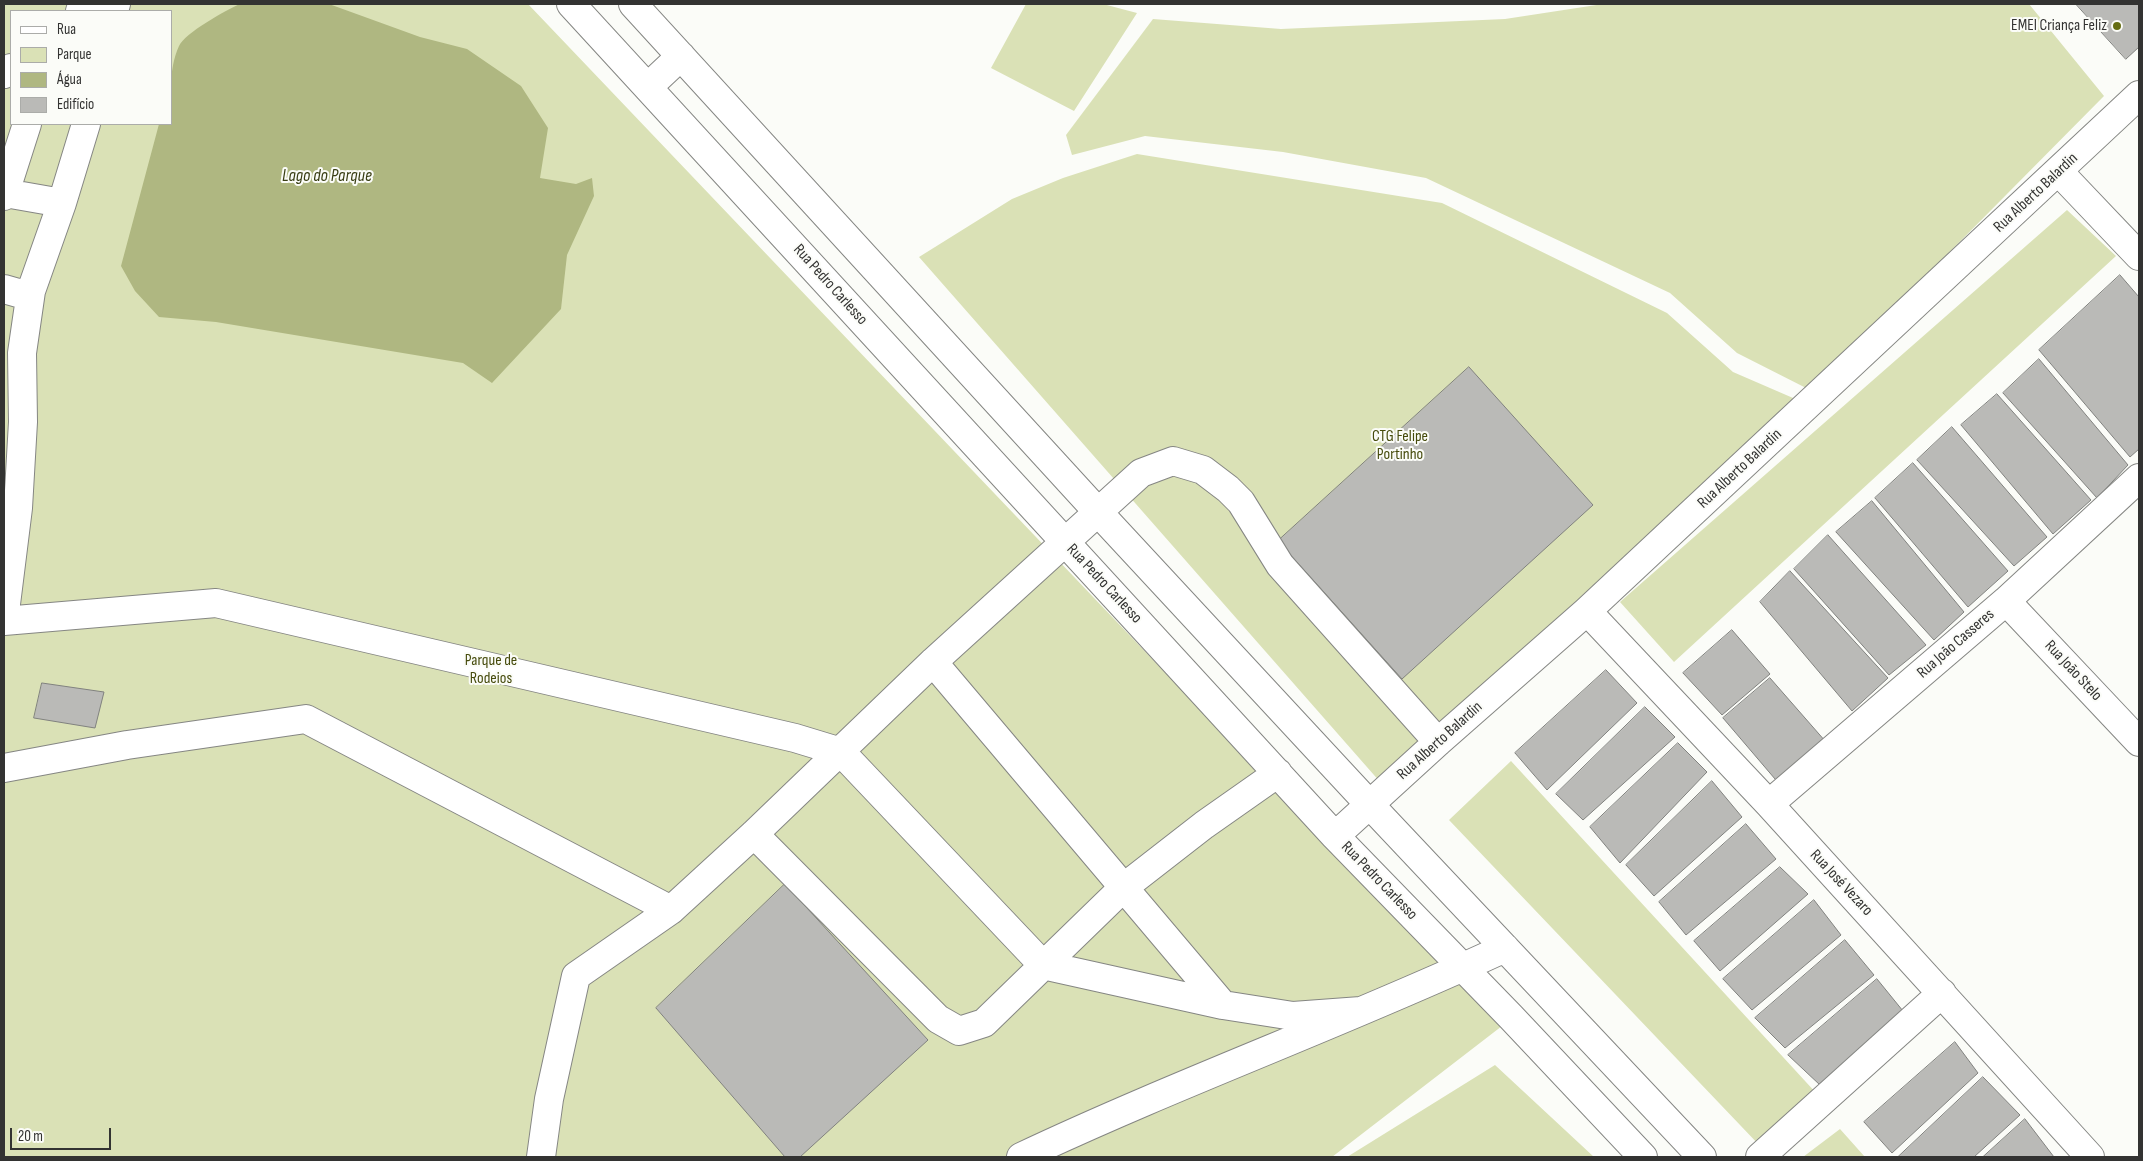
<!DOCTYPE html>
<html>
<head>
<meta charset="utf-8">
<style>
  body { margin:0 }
  #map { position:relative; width:2143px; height:1161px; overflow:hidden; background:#fbfcf8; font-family:"Sofia Sans Condensed",sans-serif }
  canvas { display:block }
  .frame { position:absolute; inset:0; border:5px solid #333332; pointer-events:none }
  .legend { position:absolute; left:10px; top:10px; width:162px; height:115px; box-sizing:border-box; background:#fbfcf8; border:1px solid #abaca9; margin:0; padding:6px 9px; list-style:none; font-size:15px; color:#333332 }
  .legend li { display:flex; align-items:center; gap:10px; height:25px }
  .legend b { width:25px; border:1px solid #abaca9 }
  .scale { position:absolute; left:10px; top:1128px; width:101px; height:22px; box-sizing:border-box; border:2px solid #333332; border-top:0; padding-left:6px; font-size:15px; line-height:18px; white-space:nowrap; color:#333332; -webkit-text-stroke:4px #fbfcf8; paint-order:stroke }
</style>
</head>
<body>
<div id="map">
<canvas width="2143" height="1161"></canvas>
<div class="frame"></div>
<ul class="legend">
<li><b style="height:6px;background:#fff"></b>Rua</li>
<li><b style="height:14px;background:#dae1b6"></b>Parque</li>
<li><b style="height:14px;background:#afb781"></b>Água</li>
<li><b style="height:14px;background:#babab7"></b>Edifício</li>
</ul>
<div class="scale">20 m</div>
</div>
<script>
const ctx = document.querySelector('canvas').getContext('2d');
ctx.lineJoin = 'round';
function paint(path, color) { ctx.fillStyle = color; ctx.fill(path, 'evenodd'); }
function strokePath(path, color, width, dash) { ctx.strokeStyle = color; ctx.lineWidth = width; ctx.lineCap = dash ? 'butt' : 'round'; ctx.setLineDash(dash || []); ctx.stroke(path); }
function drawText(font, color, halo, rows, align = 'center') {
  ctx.font = font + ' "Sofia Sans Condensed",sans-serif'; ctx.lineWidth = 4; ctx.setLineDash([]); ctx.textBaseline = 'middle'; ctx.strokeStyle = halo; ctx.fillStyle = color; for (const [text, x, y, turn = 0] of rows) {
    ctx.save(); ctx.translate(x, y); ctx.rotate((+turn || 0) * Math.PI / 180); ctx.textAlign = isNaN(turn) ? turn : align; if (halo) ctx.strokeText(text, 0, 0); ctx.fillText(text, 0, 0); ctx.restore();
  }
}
paint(new Path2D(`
  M 4,4 L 528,4 L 1502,1026 L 1332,1157 L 4,1157 ZM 11,11 L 171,11 L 171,124 L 11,124 Z
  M 1026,4 L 1103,4 L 1137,13 L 1074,111 L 991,68 Z
  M 1603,4 L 2029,4 L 2104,96 L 1812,391 L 1737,353 L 1670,293 L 1426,178 L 1283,152 L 1145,136 L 1072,155 L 1066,135 L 1153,19 L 1281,29 L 1505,19 Z
  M 1137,154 L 1442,203 L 1667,313 L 1733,372 L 1800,401 L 1381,783 L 919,257 L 1012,199 L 1063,178 Z
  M 2067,210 L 2116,256 L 1674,662 L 1620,602 Z
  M 1511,761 L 1817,1094 L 1761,1147 L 1449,820 Z
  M 1495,1065 L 1594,1157 L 1347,1157 Z
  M 1840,1129 L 1865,1157 L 1803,1157 Z`), '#dae1b6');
paint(new Path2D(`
  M 240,4 L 329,4 L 420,37 L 467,49 L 521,86 L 548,128 L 540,178 L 576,184 L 592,178 L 594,196 L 567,255 L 561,309 L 492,383 L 463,363 L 216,322 L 159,317 L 135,291 L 121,266 L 159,124 L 171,124 C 171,99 168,70 179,46 C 185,33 226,10 240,4 Z`), '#afb781');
const building = new Path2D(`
  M 2076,4 L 2139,4 L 2139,47 L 2126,59 Z
  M 2120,275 L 2139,297 L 2139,449 L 2130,457 L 2039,350 Z
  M 2039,359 L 2128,465 L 2097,498 L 2003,393 Z
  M 1469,367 L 1593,505 L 1402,679 L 1278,541 Z
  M 1997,394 L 2091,500 L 2053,534 L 1961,425 Z
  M 1952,427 L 2047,537 L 2014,566 L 1917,460 Z
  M 1913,463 L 2008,571 L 1968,607 L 1875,498 Z
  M 1872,501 L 1964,612 L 1934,640 L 1836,532 Z
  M 1828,535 L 1926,645 L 1889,675 L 1794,569 Z
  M 1790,571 L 1888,678 L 1852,711 L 1760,602 Z
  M 1732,630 L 1770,674 L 1722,715 L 1683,673 Z
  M 1606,670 L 1637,703 L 1547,790 L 1515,753 Z
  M 1770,678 L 1826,742 L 1781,786 L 1723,718 Z
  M 42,683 L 104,692 L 95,728 L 34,718 Z
  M 1645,707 L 1675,737 L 1583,820 L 1556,794 Z
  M 1678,743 L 1707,772 L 1620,863 L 1590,827 Z
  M 1712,781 L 1742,817 L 1654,896 L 1626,865 Z
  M 1746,824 L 1776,859 L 1686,935 L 1659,902 Z
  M 1780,867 L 1808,894 L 1720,971 L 1694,941 Z
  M 785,884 L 928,1040 L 800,1157 L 785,1157 L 656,1008 Z
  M 1814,900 L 1841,935 L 1752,1010 L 1723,979 Z
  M 1845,940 L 1874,975 L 1785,1048 L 1755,1018 Z
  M 1877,979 L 1903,1011 L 1820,1085 L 1788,1055 Z
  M 1955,1042 L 1978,1073 L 1892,1153 L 1864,1122 Z
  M 1983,1077 L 2020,1115 L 1974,1157 L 1898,1157 Z
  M 2025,1119 L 2054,1157 L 1983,1157 Z`);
paint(building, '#babab7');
strokePath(building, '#81827f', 1);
const minor = new Path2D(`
  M 571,4 L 1335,836 L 1511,1017 L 1643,1157
  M 633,4 L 1098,512 L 1370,805 L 1702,1157
  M 80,11 L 90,4
  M 114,11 L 116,4
  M 4,74 L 11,68
  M 648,87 L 681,56
  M 2059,172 L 2139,256
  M 5,193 L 62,203
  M 4,196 L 27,124
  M 4,289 L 18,293 L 31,291
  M 2006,601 L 2139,742
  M 1587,611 L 1769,804 L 2090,1157
  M 4,620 L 18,508 L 23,422 L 22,353 L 31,291 L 62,203 L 86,124
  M 4,621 L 216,603 L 795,738 L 841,752 L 1043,965 L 1223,1005 L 1293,1016 L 1361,1011
  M 933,662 L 1223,1005
  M 4,768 L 127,745 L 306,719 L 671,910
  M 1769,804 L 2006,601 L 2139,478
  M 754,834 L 938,1019 L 959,1031 L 984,1023 L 1123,888 L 1204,825 L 1278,773
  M 1335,836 L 1438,742 L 1587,611 L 2139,95
  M 541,1157 L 549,1099 L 576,976 L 671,910 L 754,834 L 933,662 L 1141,473 L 1173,461 L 1203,470 L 1228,489 L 1241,502 L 1280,565 L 1438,742
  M 1021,1157 C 1180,1082 1346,1022 1505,948
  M 1760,1157 L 1942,993`);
strokePath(minor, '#858683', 30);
strokePath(minor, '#fff', 28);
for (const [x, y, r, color] of [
  [2117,26,5,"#656d12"]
]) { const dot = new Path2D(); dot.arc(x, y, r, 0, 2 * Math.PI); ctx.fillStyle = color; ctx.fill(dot); strokePath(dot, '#fbfcf8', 2); }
drawText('16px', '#333332', '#fbfcf8', [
  ["EMEI Criança Feliz",2107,26]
], 'right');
drawText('16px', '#333332', '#fbfcf8', [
  ["Rua Alberto Balardin",2036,193,-43],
  ["Rua Pedro Carlesso",830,285,48],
  ["Rua Alberto Balardin",1740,469,-43],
  ["Rua Pedro Carlesso",1104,584,47],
  ["Rua João Casseres",1956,644,-41],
  ["Rua João Stelo",2073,671,47],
  ["Rua Alberto Balardin",1440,741,-42],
  ["Rua Pedro Carlesso",1379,881,46],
  ["Rua José Vezaro",1841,883,47]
]);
drawText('16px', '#464b0c', '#fbfcf8', [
  ["CTG Felipe",1400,437],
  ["Portinho",1400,455],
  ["Parque de",491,661],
  ["Rodeios",491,679]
]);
drawText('italic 18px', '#393e14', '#fbfcf8', [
  ["Lago do Parque",327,176]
]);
</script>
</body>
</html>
